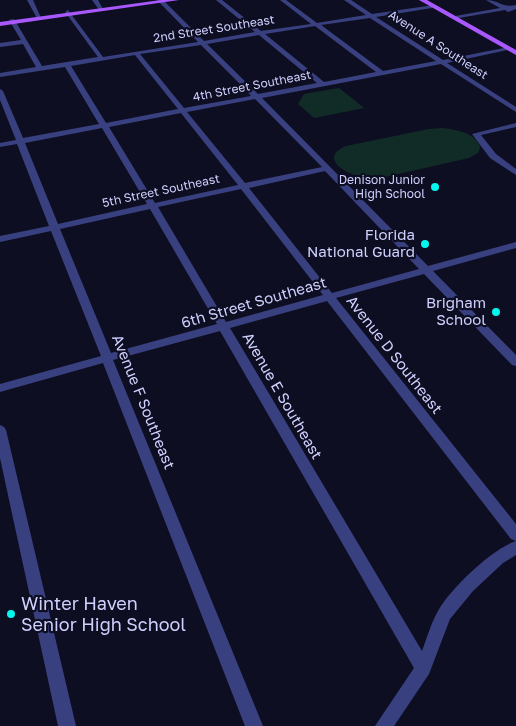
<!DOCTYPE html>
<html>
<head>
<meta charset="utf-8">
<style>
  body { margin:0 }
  canvas { display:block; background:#0e0e22 }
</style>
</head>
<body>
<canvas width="516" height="726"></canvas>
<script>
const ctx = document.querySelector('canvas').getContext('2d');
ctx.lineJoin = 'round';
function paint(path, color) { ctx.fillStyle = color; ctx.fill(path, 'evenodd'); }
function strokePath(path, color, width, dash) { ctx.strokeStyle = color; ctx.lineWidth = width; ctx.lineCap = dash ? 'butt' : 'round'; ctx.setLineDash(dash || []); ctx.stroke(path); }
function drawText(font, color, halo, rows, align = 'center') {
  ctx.font = font + ' "Golos Text",sans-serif'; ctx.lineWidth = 4.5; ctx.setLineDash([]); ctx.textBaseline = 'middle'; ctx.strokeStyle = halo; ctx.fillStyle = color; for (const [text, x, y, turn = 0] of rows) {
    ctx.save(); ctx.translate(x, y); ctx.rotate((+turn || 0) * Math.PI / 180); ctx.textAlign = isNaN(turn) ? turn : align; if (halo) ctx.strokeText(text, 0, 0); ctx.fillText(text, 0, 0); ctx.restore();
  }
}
paint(new Path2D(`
  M 339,88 L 364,108 L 314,118 L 298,104 L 304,94 Z
  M 443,128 C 457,130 473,132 480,146 L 479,152 L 469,158 L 358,183 L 354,179 L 362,177 C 346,174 318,158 346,146 L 429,129 Z`), '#112c27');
paint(new Path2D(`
  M 27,0 L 33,0 L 42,20 L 38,20 Z
  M 92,0 L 98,0 L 104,11 L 100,11 Z
  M 157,0 L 163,0 L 204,41 L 255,32 L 216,0 L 222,0 L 261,31 L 311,24 L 280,0 L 286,0 L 317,23 L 366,15 L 344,0 L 351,0 L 372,14 L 434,5 L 432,8 L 376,17 L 443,60 L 509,47 L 512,49 L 447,63 L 516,107 L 516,112 L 441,64 L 262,98 L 428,266 L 516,242 L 516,248 L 433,271 L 516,355 L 516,366 L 512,365 L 424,274 L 336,298 L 516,524 L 516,555 L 503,563 L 473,591 L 450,619 L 429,674 L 394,726 L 375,726 L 414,668 L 220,331 L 113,360 L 263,726 L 245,726 L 103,363 L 0,392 L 0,384 L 101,356 L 51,231 L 0,242 L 0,236 L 49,226 L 17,144 L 0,147 L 0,143 L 16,140 L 0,100 L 0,89 L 3,91 L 23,138 L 99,124 L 65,67 L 0,77 L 0,73 L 36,67 L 23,44 L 0,47 L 0,43 L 21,40 L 9,20 L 14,19 L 42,66 L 98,57 L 65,12 L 68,10 L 103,57 L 198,42 ZM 370,18 L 436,61 L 383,71 L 321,25 ZM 315,26 L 376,72 L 324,82 L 265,34 ZM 259,35 L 317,83 L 258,94 L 207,44 ZM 201,45 L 246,90 L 251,96 L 184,108 L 140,54 ZM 135,55 L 178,109 L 106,123 L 71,66 ZM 255,99 L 261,105 L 322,167 L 245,183 L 187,112 ZM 181,113 L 238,185 L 155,203 L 109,127 ZM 102,128 L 147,204 L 58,224 L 25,143 ZM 325,171 L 419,269 L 332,293 L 249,188 ZM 241,189 L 323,295 L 226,322 L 158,207 ZM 150,209 L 217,324 L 111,353 L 60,229 ZM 327,301 L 511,539 L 516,541 C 492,549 450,589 438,611 C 431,623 427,638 422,651 L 230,328 Z
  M 486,0 C 499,0 501,8 516,5 L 516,9 L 508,12 L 505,10 L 453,19 L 450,17 L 500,8 Z
  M 516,123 L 516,127 L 481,135 L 496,154 L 516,169 L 516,175 L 490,158 L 472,134 Z
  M 0,425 L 4,427 L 6,430 L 76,726 L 58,726 L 0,458 Z`), '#394080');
paint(new Path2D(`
  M 161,0 L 179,0 L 0,26 L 0,22 Z
  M 419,0 L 427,0 L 516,50 L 516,55 Z`), '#a858fd');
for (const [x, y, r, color] of [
  [435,187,5,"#03f7ed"],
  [425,244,5,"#03f7ed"],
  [496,312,5,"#03f7ed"],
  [11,614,5,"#03f7ed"]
]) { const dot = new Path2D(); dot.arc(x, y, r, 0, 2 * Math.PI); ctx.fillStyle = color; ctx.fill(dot); strokePath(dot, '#0e0e22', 2); }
drawText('12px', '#cfd0fe', '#0e0e22', [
  ["2nd Street Southeast",214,29,-9],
  ["Avenue A Southeast",438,45,33],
  ["4th Street Southeast",252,86,-11],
  ["5th Street Southeast",161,191,-12]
]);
drawText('12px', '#cfd0fe', '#0e0e22', [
  ["Denison Junior",425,180],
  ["High School",425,194]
], 'right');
drawText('15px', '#cfd0fe', '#0e0e22', [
  ["Florida",415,235],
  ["National Guard",415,252],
  ["Brigham",486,303],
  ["School",486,320]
], 'right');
drawText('15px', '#cfd0fe', '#0e0e22', [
  ["6th Street Southeast",254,303,-16],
  ["Avenue D Southeast",394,355,52],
  ["Avenue E Southeast",282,396,60],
  ["Avenue F Southeast",143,402,68]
]);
drawText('18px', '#cfd0fe', '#0e0e22', [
  ["Winter Haven",21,604],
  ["Senior High School",21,625]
], 'left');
</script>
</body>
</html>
